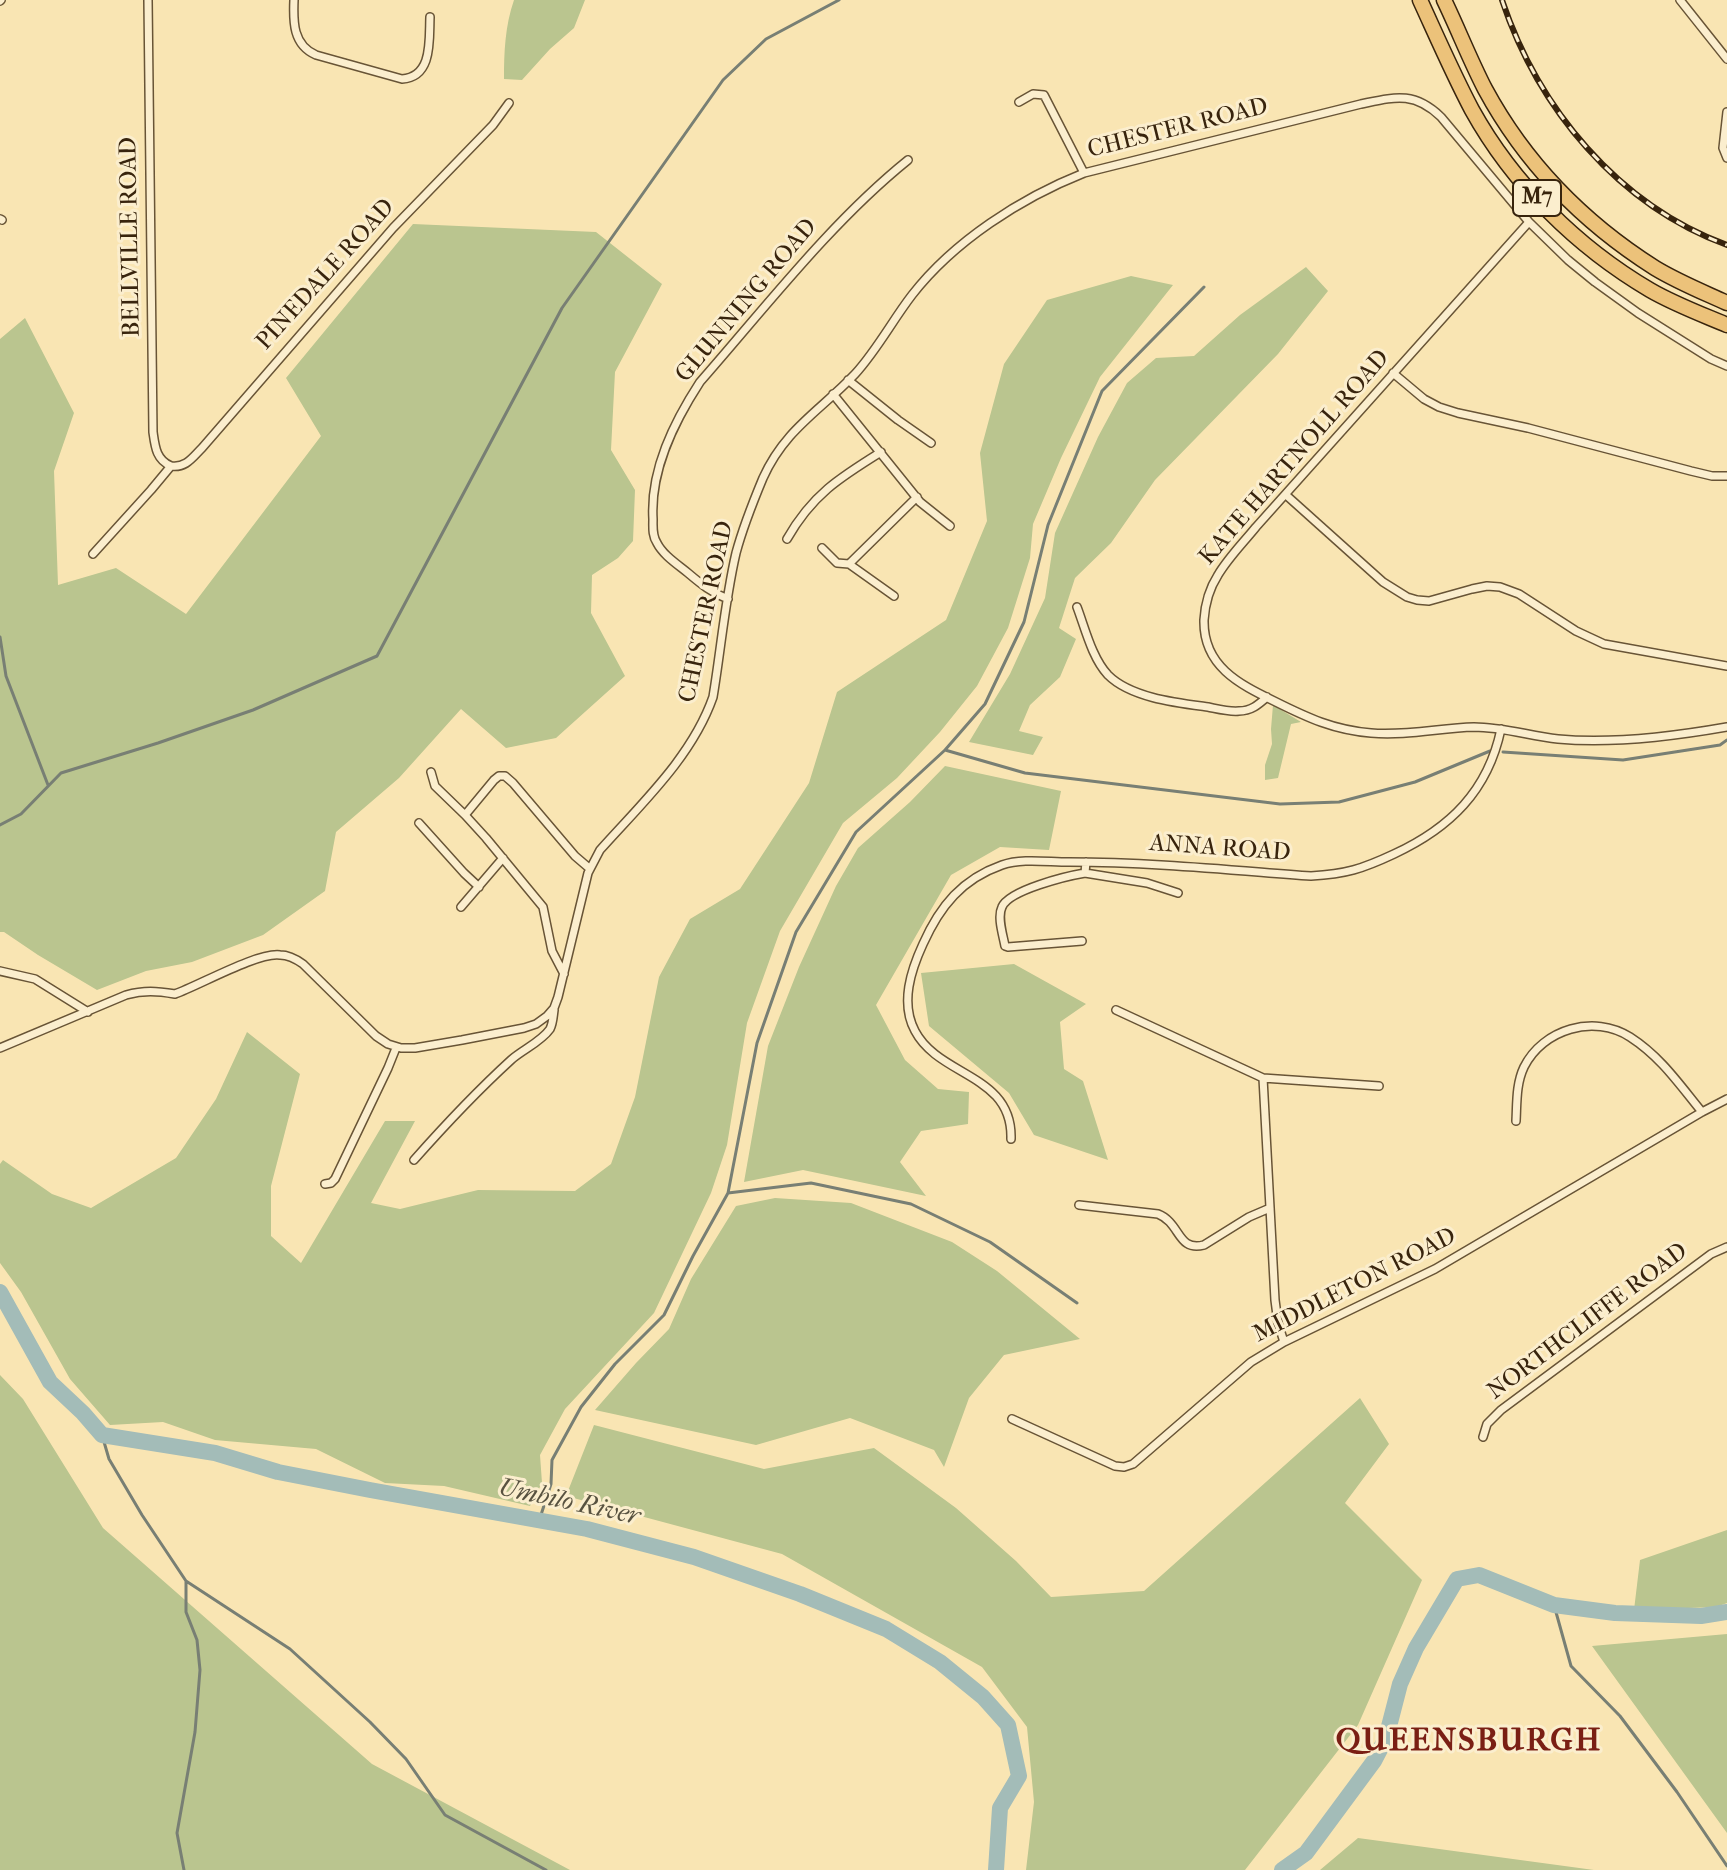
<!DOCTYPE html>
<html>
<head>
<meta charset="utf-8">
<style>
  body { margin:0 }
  canvas { display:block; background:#f9e5b3 }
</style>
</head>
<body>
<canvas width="1727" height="1870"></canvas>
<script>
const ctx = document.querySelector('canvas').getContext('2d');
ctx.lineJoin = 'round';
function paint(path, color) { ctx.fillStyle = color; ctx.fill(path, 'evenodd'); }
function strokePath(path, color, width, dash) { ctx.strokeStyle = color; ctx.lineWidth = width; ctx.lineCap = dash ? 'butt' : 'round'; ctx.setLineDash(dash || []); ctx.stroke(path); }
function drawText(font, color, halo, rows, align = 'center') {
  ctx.font = font + ' "IM FELL French Canon",serif'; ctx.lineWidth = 6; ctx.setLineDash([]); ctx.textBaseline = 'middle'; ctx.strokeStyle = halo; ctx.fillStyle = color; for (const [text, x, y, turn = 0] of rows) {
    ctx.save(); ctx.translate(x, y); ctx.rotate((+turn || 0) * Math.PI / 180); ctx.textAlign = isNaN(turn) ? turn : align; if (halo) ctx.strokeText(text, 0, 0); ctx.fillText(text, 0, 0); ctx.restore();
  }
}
paint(new Path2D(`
  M 514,0 L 585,0 L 574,28 L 550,49 L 522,80 L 504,79 C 504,52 505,26 514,0 Z
  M 413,224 L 596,232 L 662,284 L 615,372 L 611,450 L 635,490 L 633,541 L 618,558 L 592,575 L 591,613 L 625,676 L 556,738 L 506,748 L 461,709 L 399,778 L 336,832 L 325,891 L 263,935 L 192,962 L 146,971 L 97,990 L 38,955 L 4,932 L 0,932 L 0,339 L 25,318 L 74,413 L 54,471 L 58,585 L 116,568 L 186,614 L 321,436 L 286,378 Z
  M 1306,267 L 1328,291 L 1278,354 L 1155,480 L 1111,543 L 1075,578 L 1059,628 L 1076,639 L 1060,677 L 1030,705 L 1019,731 L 1043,737 L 1033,755 L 969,742 L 1010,674 L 1045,598 L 1055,533 L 1098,437 L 1127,383 L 1156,358 L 1194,356 L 1240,315 Z
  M 1131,276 L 1173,285 L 1100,377 L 1061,458 L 1033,524 L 1030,558 L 1008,628 L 977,686 L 940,732 L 897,778 L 843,823 L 780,931 L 747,1023 L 727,1145 L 711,1193 L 654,1313 L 565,1409 L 540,1455 L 542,1483 L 530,1506 L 444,1486 L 385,1483 L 316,1449 L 215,1440 L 163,1422 L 110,1425 L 70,1379 L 21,1292 L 0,1263 L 0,1164 L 3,1160 L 52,1194 L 91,1208 L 176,1158 L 216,1099 L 247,1032 L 300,1074 L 271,1186 L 271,1236 L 301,1263 L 385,1121 L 415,1121 L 371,1203 L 400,1209 L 478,1190 L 575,1191 L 611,1164 L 635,1097 L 659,977 L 690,919 L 740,889 L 809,783 L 837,692 L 946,620 L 987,521 L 980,453 L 1004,364 L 1047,300 Z
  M 1273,705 L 1301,722 L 1291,724 L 1278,778 L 1265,780 L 1265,765 L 1272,744 L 1271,729 Z
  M 945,766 L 1061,791 L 1049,850 L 1000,847 L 951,875 L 876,1005 L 905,1060 L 938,1089 L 969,1092 L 968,1124 L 921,1131 L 900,1162 L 926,1196 L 803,1170 L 744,1182 L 768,1046 L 799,967 L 836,886 L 858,848 L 910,802 Z
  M 1014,964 L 1086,1004 L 1060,1022 L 1064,1069 L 1083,1081 L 1108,1160 L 1034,1135 L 1009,1093 L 929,1026 L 921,973 Z
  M 775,1198 L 851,1203 L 952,1242 L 997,1271 L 1080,1339 L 1004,1355 L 969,1398 L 944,1467 L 934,1450 L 850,1418 L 756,1445 L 595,1410 L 636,1363 L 669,1329 L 691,1279 L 736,1206 Z
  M 0,1375 L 23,1399 L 103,1528 L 372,1764 L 570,1870 L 0,1870 Z
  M 1360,1398 L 1389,1444 L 1345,1503 L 1422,1580 L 1358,1725 L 1245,1870 L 1026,1870 L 1034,1802 L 1027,1727 L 982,1667 L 782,1554 L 566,1496 L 594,1425 L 764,1469 L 874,1448 L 956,1508 L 1016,1561 L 1051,1597 L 1144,1591 Z
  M 1727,1530 L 1727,1603 L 1716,1607 L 1634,1610 L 1640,1560 Z
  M 1727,1634 L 1727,1833 L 1592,1646 Z
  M 1358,1838 L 1594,1870 L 1320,1870 Z`), '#bac58f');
strokePath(new Path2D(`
  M 0,637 L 6,676 L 48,785
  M 945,750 L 1025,773 L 1280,804 L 1339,802 L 1415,782 L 1490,751
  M 1503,752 L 1623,760 L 1720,745 L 1727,740
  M 0,825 L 21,814 L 61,773 L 158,743 L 253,710 L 377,656 L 562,308 L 723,80 L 766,39 L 839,0
  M 728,1193 L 811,1183 L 911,1204 L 990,1242 L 1077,1303
  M 102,1435 L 109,1459 L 142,1515 L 186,1581 L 186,1612 L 197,1640 L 200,1670 L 195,1732 L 177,1833 L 184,1870
  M 539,1521 L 551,1484 L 552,1460 L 581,1407 L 615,1364 L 664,1315 L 693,1256 L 728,1193 L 757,1043 L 796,932 L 856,832 L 945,750 L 985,704 L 1024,622 L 1048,525 L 1102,391 L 1204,287
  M 186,1581 L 290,1649 L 370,1722 L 406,1759 L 445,1815 L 546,1870
  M 1554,1605 L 1571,1666 L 1620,1716 L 1677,1792 L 1727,1866`), '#787f74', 3);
strokePath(new Path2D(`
  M 0,1292 L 50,1382 L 83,1413 L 102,1435 L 215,1453 L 278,1472 L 370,1490 L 587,1529 L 694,1557 L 800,1594 L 886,1629 L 940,1662 L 983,1697 L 1008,1725 L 1019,1776 L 1000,1808 L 996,1870
  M 1282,1870 L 1306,1853 L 1374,1761 L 1386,1738 L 1400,1684 L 1416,1648 L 1457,1579 L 1479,1575 L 1554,1605 L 1615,1613 L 1701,1616 L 1727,1612`), '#a3bcb8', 16);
const street = new Path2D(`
  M 148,0 L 153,432 C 155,446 156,460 171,466
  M 294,0 C 293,22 293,45 316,55 L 402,79 C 433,77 429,40 430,17
  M 1680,0 L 1727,59
  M 0,1 L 1,0
  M 1019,102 L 1033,94 L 1044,95 L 1084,173
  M 1727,112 L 1723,148 L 1727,158
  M 0,219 L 2,220
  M 1529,222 L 1256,527 C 1243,543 1228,558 1218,575 C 1209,589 1205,604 1204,620 C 1203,666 1239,684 1274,701 C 1308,718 1334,730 1371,733 C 1406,736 1440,728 1474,727 C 1503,727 1530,736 1558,739 C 1610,744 1676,736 1727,727
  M 1393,373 L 1424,399 L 1439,407 L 1458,413 L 1528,428 L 1691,471 L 1712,476 L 1727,476
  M 848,380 L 898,420 L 931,443
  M 833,394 L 920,502 L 950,526
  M 171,466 C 186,468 192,458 202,448 L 393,228 L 493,125 L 509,103
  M 1286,495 L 1383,582 L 1407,597 L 1417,600 L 1429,601 L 1472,589 L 1487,586 L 1500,587 L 1519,594 L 1576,631 L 1604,644 L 1727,666
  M 787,539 C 812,495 839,478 881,452
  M 822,548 L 837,563 L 849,564 L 894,596
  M 93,554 L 151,490 L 171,466
  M 849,564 L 917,497
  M 728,599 C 712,593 701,584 688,573 C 677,564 663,555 657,543 C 652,536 653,527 653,519 C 650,470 674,422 700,382 C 765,308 831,222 908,160
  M 1077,607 C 1085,628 1092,658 1108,675 C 1131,698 1178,703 1208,707 C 1218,709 1229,712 1239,711 C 1251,711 1258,705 1267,697
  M 431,772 L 435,786 L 465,815
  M 419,823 L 464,873 L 479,887
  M 1085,873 L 1147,883 L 1178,893
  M 461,907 L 503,858
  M 1082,941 L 1008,947 L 1005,946 C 1003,935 997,917 1002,907 C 1009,890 1067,876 1085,873 L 1086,862
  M 0,971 L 35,979 L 88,1012
  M 564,974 L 552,951 L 543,907 L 486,838 L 465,815 L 494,780 L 499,776 L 505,776 L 513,783 L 575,856 L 589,868
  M 1116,1010 L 1263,1078 L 1275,1300 L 1278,1323 L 1284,1342
  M 0,1048 L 126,995 C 144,990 157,991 175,994 C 200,985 258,952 280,955 C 289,955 296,959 303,964 L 376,1036 L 388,1044 L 401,1048 L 415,1048 L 462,1040 L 524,1028 L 536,1024 L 547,1016 L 554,1008 L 558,997 L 588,873 L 600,850 C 641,804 692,757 713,697 C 721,649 725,600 736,553 C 743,527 753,502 763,478 C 785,429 820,411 855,374 C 877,350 892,321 912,295 C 954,241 1021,198 1084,173 L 1361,104 C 1395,97 1414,91 1441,117 L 1529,222 L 1568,260 L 1595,282 L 1638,313 L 1711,359 L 1727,366
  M 1263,1078 L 1379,1086
  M 1516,1121 C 1517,1102 1516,1084 1524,1067 C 1543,1029 1594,1014 1630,1037 C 1661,1057 1679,1084 1702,1112
  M 1011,1139 C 1013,1074 939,1077 915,1031 C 900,1003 911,970 923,944 C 940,906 962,879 1002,865 C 1022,858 1047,862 1069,862 C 1150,862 1230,870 1311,876 C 1346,874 1362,869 1394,854 C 1450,828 1488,791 1501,729
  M 414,1160 C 445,1125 476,1092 511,1060 C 522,1050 541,1042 550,1029 C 553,1023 553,1017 554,1010
  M 325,1184 L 331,1183 L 335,1179 L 388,1068 L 396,1048
  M 1079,1205 L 1158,1214 C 1181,1223 1177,1252 1204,1245 L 1249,1217 L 1270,1208
  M 1012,1419 L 1115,1466 L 1124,1467 L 1133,1464 L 1251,1362 L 1284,1342 L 1435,1269 L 1702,1112 L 1727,1099
  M 1483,1437 L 1487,1424 L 1501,1410 L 1711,1254 L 1727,1247`);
const highway = new Path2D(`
  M 1420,0 C 1437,37 1453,74 1472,110 C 1513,184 1577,247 1650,290 C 1674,304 1701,314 1727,325
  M 1444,0 C 1458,29 1470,60 1485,89 C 1525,163 1584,223 1655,268 C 1678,282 1703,292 1727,303`);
strokePath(street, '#685436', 10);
strokePath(highway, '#38240d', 17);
strokePath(street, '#fbeece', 7);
strokePath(highway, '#ecc27a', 14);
const rail = new Path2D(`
  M 1502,0 C 1538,108 1618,205 1727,245`);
strokePath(rail, '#38240d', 6);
strokePath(rail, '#fbeece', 3, [9]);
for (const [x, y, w] of [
  [1537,198,48]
]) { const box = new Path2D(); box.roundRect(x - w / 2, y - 18, w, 36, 6); ctx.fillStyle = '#fbeece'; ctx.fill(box); strokePath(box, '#38240d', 2); }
drawText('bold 22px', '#38240d', null, [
  ["M7",1537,198]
]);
drawText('24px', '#38240d', '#fbeece', [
  ["CHESTER ROAD",1178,129,-14],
  ["BELLVILLE ROAD",131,237,-91],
  ["PINEDALE ROAD",326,275,-48],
  ["GLUNNING ROAD",747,301,-50],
  ["KATE HARTNOLL ROAD",1295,458,-49],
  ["CHESTER ROAD",707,612,-78],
  ["ANNA ROAD",1220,849,4],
  ["MIDDLETON ROAD",1355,1286,-27],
  ["NORTHCLIFFE ROAD",1588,1322,-37]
]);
drawText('italic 26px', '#585240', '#fbeece', [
  ["Umbilo River",569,1503,12]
]);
ctx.letterSpacing = '2px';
drawText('bold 32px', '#7a1f14', '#fbeece', [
  ["QUEENSBURGH",1469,1742]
]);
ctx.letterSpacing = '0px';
</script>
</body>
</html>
